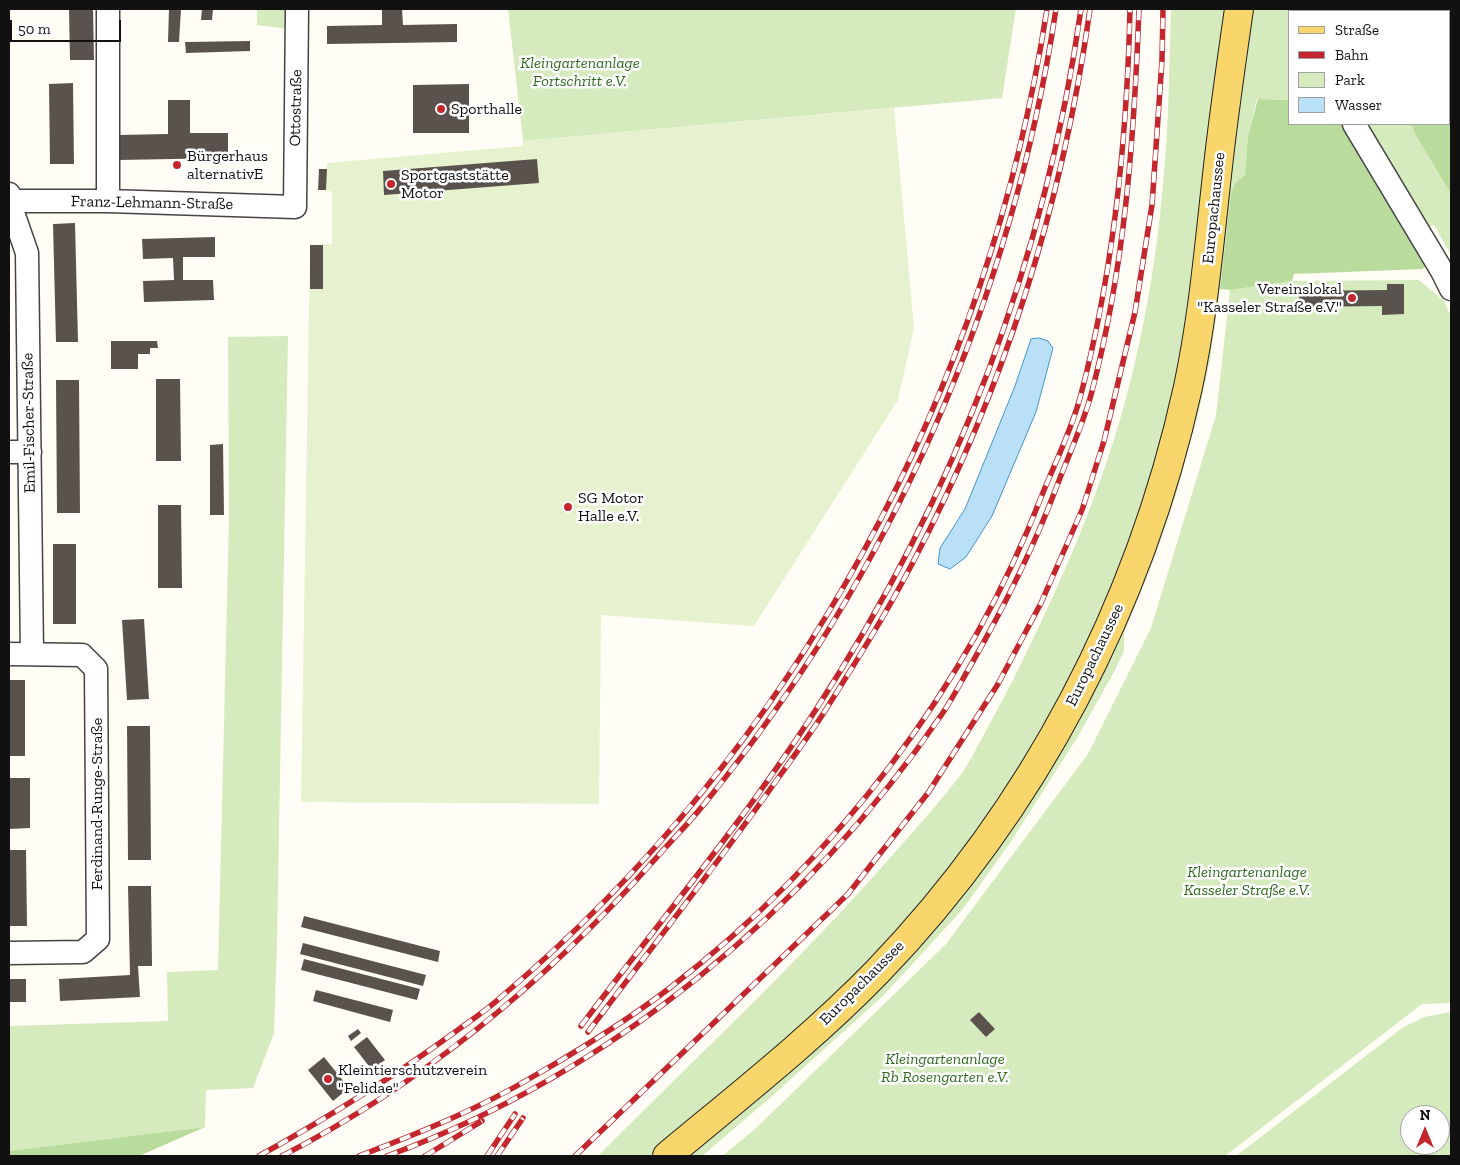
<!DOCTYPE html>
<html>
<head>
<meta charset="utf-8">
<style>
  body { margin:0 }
  #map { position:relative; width:1460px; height:1165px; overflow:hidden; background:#fffdf5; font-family:"Zilla Slab",serif }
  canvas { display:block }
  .frame { position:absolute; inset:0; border:10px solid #111; pointer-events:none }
  .legend { position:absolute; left:1288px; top:10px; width:162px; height:115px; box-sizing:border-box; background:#fff; border:1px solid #a0a0a0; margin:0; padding:6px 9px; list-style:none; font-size:15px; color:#111 }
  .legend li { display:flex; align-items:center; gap:10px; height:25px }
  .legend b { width:25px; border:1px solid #a0a0a0 }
  .north { position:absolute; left:1400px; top:1105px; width:50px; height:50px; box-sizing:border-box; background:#fff; border:1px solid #a0a0a0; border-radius:50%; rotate:0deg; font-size:14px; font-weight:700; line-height:20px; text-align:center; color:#111 }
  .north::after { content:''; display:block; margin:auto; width:18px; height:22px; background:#c4262e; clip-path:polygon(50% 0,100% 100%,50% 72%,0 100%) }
  .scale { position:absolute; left:10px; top:20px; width:111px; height:22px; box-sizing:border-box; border:2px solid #111; border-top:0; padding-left:6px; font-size:15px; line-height:18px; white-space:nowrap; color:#111; -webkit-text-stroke:4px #fff; paint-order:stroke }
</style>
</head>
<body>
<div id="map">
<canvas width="1460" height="1165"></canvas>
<div class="frame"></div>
<ul class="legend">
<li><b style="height:6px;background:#f9d66b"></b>Straße</li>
<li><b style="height:6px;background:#c4262e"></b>Bahn</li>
<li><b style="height:14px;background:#d5ebbd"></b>Park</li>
<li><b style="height:14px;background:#b9e0f7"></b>Wasser</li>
</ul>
<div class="north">N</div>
<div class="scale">50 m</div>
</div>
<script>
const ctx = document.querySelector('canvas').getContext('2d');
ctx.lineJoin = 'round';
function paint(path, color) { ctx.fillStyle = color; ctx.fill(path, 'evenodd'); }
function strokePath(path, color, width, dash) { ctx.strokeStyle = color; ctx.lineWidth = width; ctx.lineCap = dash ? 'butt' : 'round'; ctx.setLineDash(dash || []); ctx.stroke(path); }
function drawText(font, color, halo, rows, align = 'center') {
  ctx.font = font + ' "Zilla Slab",serif'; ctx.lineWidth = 5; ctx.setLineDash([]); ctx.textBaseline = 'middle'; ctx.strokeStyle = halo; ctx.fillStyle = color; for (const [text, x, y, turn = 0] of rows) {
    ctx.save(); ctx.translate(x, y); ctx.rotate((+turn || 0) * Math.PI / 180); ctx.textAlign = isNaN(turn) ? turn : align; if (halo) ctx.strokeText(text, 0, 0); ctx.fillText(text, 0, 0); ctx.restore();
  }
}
paint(new Path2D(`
  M 257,9 L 289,9 L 288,29 L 257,25 Z
  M 508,9 L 1016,9 L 1002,98 L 523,141 Z
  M 1171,9 L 1227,9 L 1178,395 L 1097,638 L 1008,795 L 872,966 L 655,1156 L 598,1156 C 695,1058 797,964 888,860 C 913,832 939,803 962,773 C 970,762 975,750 982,738 C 999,707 1016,675 1031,643 C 1060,583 1087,521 1108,458 C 1137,373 1156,271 1163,183 C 1169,125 1169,67 1171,9 Z
  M 1253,9 L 1294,9 L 1296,11 L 1289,11 L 1289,100 L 1257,99 L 1248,135 L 1245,175 L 1236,182 L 1231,193 L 1220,289 L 1210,360 L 1199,411 L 1175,498 L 1153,562 L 1124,633 L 1124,651 L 1114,672 L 1077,738 L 1010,843 L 962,910 L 883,996 L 770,1098 L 702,1156 L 680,1156 L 911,947 L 1145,563 Z
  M 1359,124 L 1411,124 L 1415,134 L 1451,194 L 1451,255 L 1434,225 L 1424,228 Z
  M 1419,280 L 1444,301 L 1451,316 L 1451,1003 L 1422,1004 L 1225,1156 L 722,1156 L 754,1130 L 946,944 L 1088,754 L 1151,628 L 1216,415 L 1230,290 L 1292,281 Z
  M 288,336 L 277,942 L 274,1033 L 253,1088 L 206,1090 L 205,1127 L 9,1151 L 9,1026 L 168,1021 L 167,972 L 218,970 L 229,517 L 228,337 Z
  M 1451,1012 L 1451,1156 L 1236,1156 L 1402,1028 L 1424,1017 ZM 1410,1115 L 1440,1115 L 1440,1145 L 1410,1145 Z`), '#d5ebbd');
paint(new Path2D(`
  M 1371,9 L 1451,9 L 1451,194 L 1415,134 L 1411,124 L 1449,124 L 1449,11 L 1372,11 Z
  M 1258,99 L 1289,100 L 1289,124 L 1345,124 L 1427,263 L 1423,269 L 1294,274 L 1292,281 L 1230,290 L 1220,289 L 1231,193 L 1236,182 L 1245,175 L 1248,135 Z
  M 205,1127 L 139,1156 L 9,1156 L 9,1151 Z`), '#b9dc9c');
paint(new Path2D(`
  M 894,108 L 914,328 L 898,400 L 754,626 L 601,615 L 599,804 L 301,802 L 310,245 L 332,244 L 332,192 L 326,190 L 327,163 L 523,146 L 523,141 Z`), '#e6f2cf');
const water = new Path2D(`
  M 1039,338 L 1048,341 L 1053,348 L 1036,412 L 992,516 L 966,557 L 950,569 L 938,564 L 940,548 L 965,509 L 1015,386 L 1031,339 Z`);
paint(water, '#b9e0f7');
strokePath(water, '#3f96cf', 1);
paint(new Path2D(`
  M 69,9 L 93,9 L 94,60 L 70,60 Z
  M 169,9 L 181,9 L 179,42 L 168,42 Z
  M 202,9 L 213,9 L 212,20 L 201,20 Z
  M 382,9 L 402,9 L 403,25 L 457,24 L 457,42 L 327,44 L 327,26 L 382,25 Z
  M 250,41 L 250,51 L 186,53 L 185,42 Z
  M 73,83 L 74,164 L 50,164 L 49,84 Z
  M 469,84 L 469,133 L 413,133 L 413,85 Z
  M 168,100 L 190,100 L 190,133 L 228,133 L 228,158 L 118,160 L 118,135 L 168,134 Z
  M 537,159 L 539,183 L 384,195 L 383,171 Z
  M 319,169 L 327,169 L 326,190 L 318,190 Z
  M 75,223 L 78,342 L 56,342 L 53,224 Z
  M 215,237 L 215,257 L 183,257 L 183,280 L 213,280 L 214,300 L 144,302 L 143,281 L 174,280 L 173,258 L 143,259 L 142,239 Z
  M 310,245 L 323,245 L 323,289 L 310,289 Z
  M 1387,284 L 1404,284 L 1404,314 L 1382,315 L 1382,306 L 1299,307 L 1299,291 L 1387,290 Z
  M 111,341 L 157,341 L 158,348 L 150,348 L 150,354 L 138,354 L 138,369 L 111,369 Z
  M 156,379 L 180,379 L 181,461 L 156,461 Z
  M 56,380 L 79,380 L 80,513 L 57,513 Z
  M 223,444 L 224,515 L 210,515 L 210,445 Z
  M 158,505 L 181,505 L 182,588 L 158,588 Z
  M 53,544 L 76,544 L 76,624 L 53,624 Z
  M 144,619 L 149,699 L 127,700 L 122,620 Z
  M 9,680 L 25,680 L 25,756 L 9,756 Z
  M 127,726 L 150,726 L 151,860 L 128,860 Z
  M 9,778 L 30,778 L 30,828 L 9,829 Z
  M 9,850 L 26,850 L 27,926 L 9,926 Z
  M 128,886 L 151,886 L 152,966 L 138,966 L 140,997 L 60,1001 L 59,979 L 130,975 Z
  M 304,916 L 440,951 L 438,962 L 301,927 Z
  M 303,943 L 426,975 L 423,986 L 300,954 Z
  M 304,959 L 420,989 L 417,1000 L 301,970 Z
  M 9,979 L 26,979 L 26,1002 L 9,1002 Z
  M 316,990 L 393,1010 L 390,1022 L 313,1001 Z
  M 979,1012 L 995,1029 L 986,1037 L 970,1020 Z
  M 358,1029 L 361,1033 L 351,1041 L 348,1036 Z
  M 367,1037 L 385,1060 L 372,1070 L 354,1047 Z
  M 324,1057 L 349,1088 L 333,1101 L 308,1070 Z`), '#5a524d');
const minor = new Path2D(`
  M 108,9 L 108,201
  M 1306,9 L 1308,11
  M 1354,124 L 1442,271 L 1451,289
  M 9,194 L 9,201 L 27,253 L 32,654
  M 9,201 L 108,201 L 295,207 L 297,9
  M 9,452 L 30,452
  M 9,654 L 82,655 L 96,669 L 98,939 L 83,952 L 9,953`);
const major = new Path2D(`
  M 667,1156 C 739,1096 813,1038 878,971 C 1034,809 1140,606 1188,387 C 1203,317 1209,246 1217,175 C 1223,119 1231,64 1239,9`);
strokePath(minor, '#444', 25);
strokePath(major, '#222', 30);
strokePath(minor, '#fff', 22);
strokePath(major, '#f9d66b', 28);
const rail = new Path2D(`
  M 581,1026 C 659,922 744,821 815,711 C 955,496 1045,262 1081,9
  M 588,1032 C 651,948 716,866 776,781 C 792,759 808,737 823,714 C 854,665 885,616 912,564 C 1003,391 1063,203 1090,9
  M 259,1156 C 327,1118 392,1078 455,1032 C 470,1021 487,1010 501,997 C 797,747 988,391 1047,9
  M 282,1156 C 425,1082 551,977 657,857 C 673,839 690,822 705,803 C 891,575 1012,299 1056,9
  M 359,1156 C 419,1133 479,1109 534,1076 C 581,1049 628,1020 671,987 C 835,860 967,689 1042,495 C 1055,463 1071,431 1080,398 C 1114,271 1127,140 1130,9
  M 387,1156 C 611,1073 808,910 942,714 C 953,698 962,680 972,663 C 1004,607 1032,551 1055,491 C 1067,459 1082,427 1091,395 C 1125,267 1134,140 1139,9
  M 425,1156 L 482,1121
  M 487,1156 L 515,1114
  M 497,1156 L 523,1118
  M 575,1156 L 848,894 L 928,793 L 998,684 L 1041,603 L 1082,510 L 1104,441 L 1135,312 L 1152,205 L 1162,60 L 1163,9`);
strokePath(rail, '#c4262e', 5.5);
strokePath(rail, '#fff', 4, [11]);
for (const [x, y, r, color] of [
  [441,109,5,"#c4262e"],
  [177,165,5,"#c4262e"],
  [391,184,5,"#c4262e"],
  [1352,298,5,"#c4262e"],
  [568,507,5,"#c4262e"],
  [328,1079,5,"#c4262e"]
]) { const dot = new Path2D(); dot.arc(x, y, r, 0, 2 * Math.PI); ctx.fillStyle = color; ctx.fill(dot); strokePath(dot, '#fff', 2); }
drawText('italic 16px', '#2f6b1f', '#fff', [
  ["Kleingartenanlage",580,63],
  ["Fortschritt e.V.",580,81],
  ["Kleingartenanlage",1247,872],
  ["Kasseler Straße e.V.",1247,890],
  ["Kleingartenanlage",945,1059],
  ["Rb Rosengarten e.V.",945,1077]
]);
drawText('16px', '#111', '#fff', [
  ["Ottostraße",296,108,-89],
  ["Franz-Lehmann-Straße",152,203,1],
  ["Europachaussee",1214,208,-84],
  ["Emil-Fischer-Straße",29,423,-91],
  ["Europachaussee",1095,655,-64],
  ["Ferdinand-Runge-Straße",97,804,-90],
  ["Europachaussee",862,983,-45]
]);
drawText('16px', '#111', '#fff', [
  ["Sporthalle",451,109],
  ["Bürgerhaus",187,156],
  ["alternativE",187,174],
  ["Sportgaststätte",401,175],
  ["Motor",401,193],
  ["Vereinslokal",1342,289,"right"],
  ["\"Kasseler Straße e.V.\"",1342,307,"right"],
  ["SG Motor",578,498],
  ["Halle e.V.",578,516],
  ["Kleintierschutzverein",338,1070],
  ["\"Felidae\"",338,1088]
], 'left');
</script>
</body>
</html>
